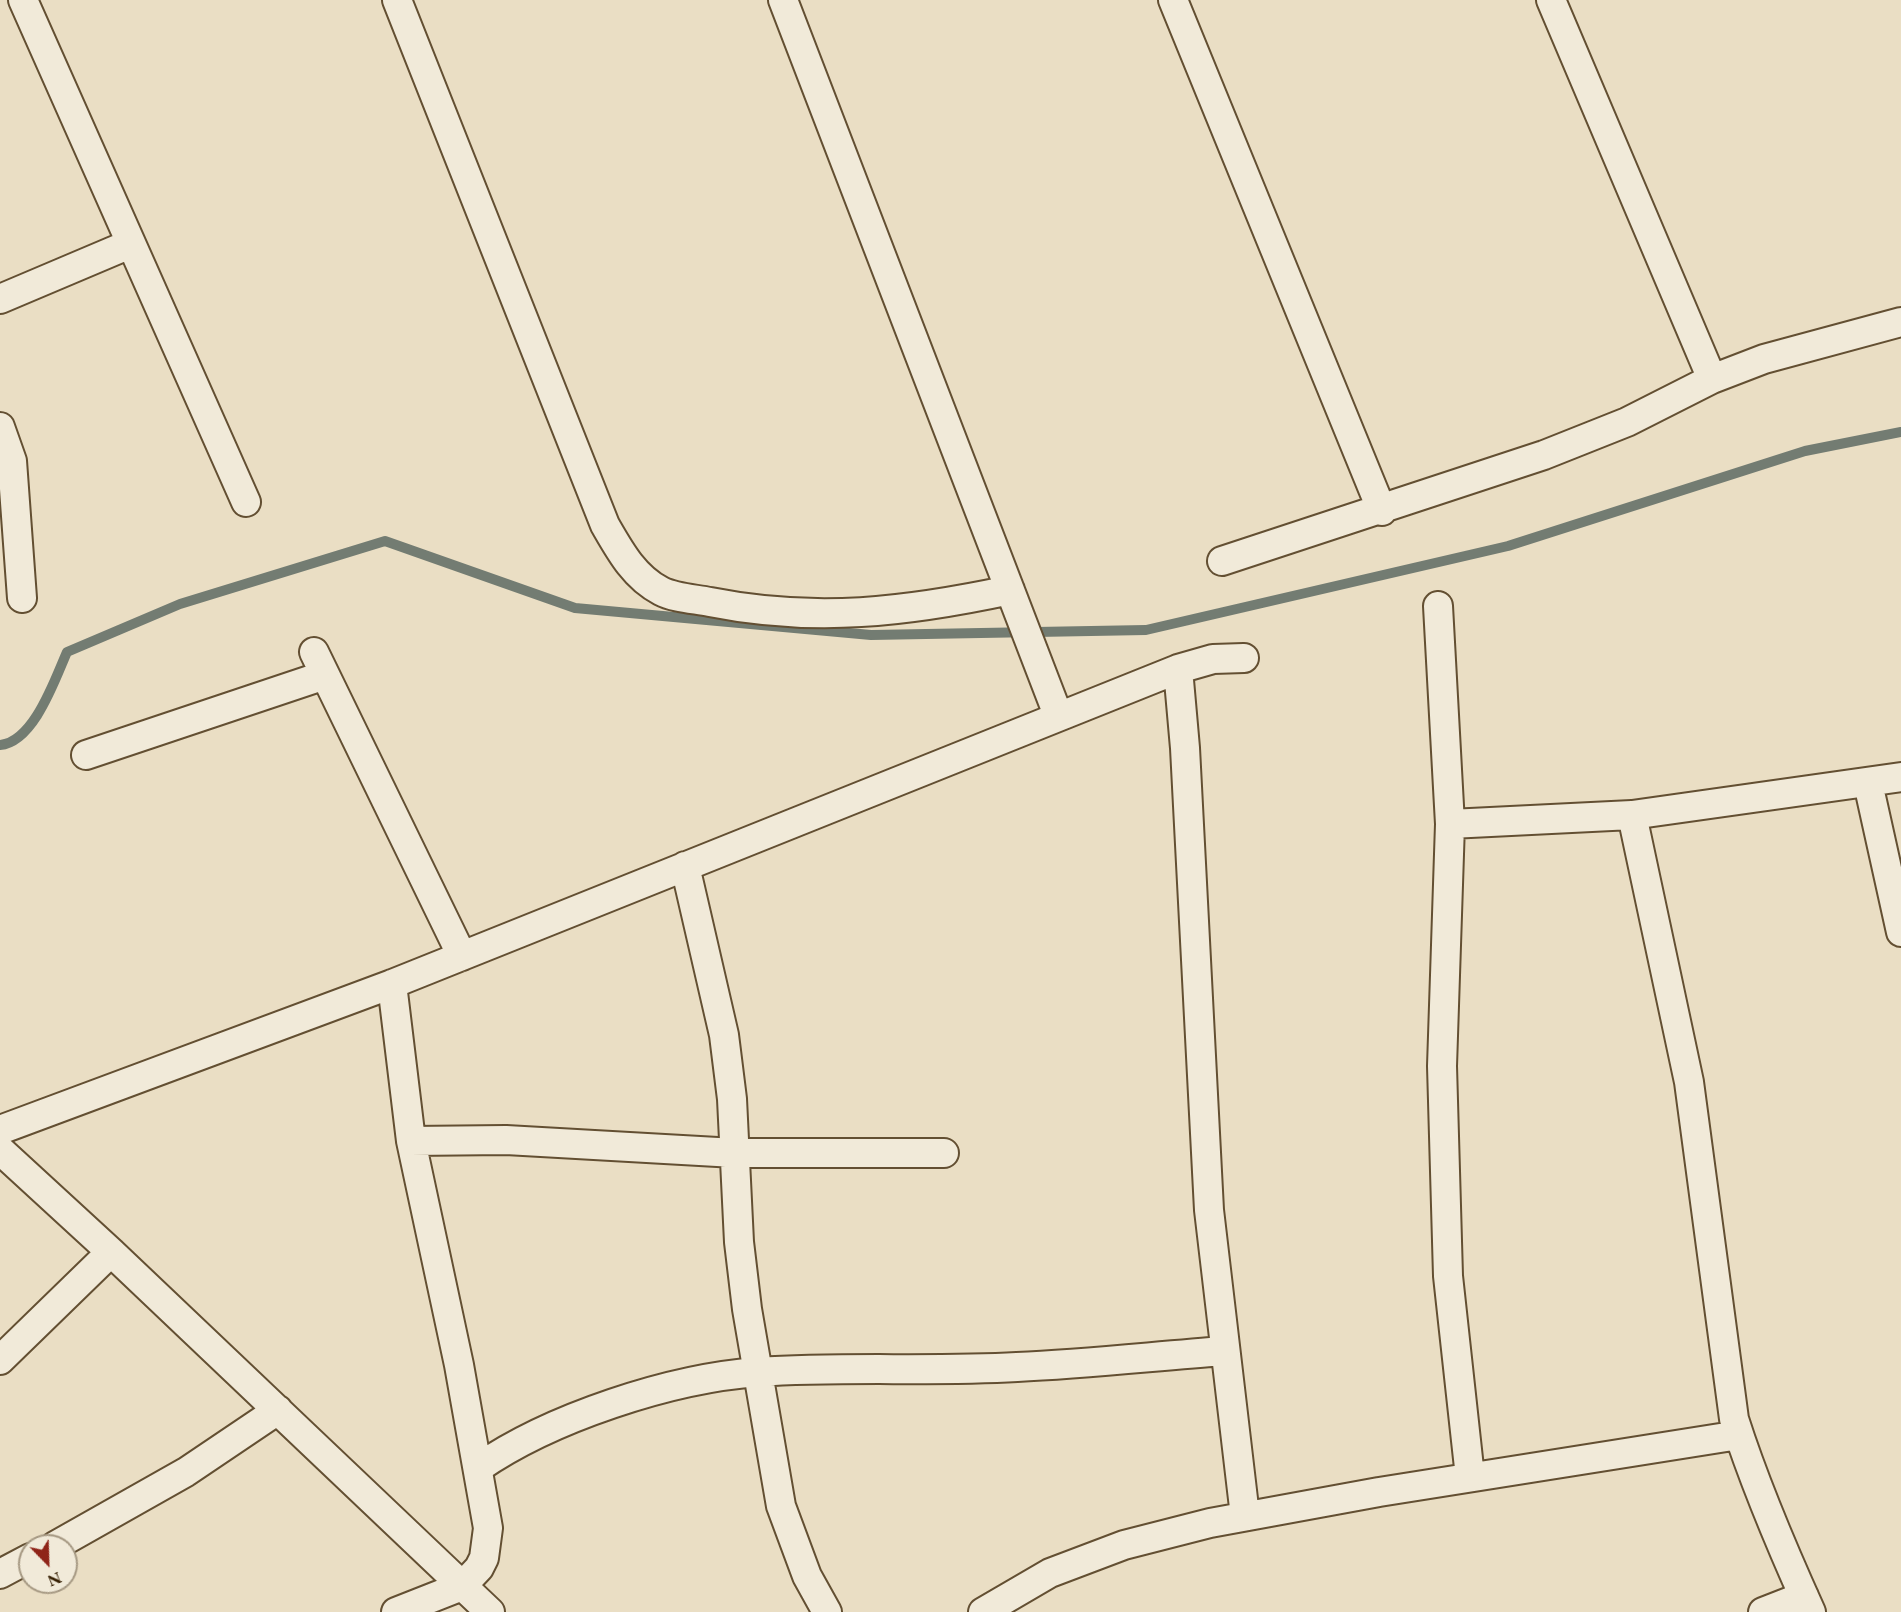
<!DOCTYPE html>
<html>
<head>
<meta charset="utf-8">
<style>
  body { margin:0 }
  #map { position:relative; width:1901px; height:1612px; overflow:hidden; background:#eadec4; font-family:"EB Garamond",serif }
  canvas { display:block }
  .north { position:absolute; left:18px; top:1534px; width:60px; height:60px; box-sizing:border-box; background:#f1ead9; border:2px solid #a69983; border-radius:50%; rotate:157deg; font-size:16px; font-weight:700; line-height:24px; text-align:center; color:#361f02 }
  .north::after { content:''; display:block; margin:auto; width:21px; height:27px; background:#8f2418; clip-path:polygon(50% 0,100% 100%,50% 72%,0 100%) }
</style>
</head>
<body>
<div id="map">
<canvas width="1901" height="1612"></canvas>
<div class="north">N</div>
</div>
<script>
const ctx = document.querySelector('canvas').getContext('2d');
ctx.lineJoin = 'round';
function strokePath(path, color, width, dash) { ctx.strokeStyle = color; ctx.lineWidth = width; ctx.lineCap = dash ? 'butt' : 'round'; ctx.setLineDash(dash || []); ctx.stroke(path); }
strokePath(new Path2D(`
  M 0,745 C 34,742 55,679 67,652 L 180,604 L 385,541 L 575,608 L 871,635 L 1146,630 L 1508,546 L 1805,451 L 1901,432`), '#737c72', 10);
const street = new Path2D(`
  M 23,0 L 246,502
  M 397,0 L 605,525 C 620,551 634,577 661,591 C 674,598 695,599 710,602 C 815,623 907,612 1010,590
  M 783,0 L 1058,715
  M 1173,0 L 1382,511
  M 1551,0 L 1712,379
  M 0,299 L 130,244
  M 0,427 L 12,461 L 22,598
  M 1222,561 L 1544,455 L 1627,422 L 1712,379 L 1764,359 L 1901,322
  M 1438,606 L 1450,824 L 1442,1066 L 1448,1276 L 1470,1477
  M 314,652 L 462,956
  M 1178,669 L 1185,748 L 1209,1210 L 1245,1516
  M 86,755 L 325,675
  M 1868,783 L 1901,932
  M 1632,815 L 1689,1082 L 1734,1419 C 1755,1485 1782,1548 1811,1612
  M 1450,824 L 1632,815 L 1901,777
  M 685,866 L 724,1035 L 732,1099 L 739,1242 L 747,1309 L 781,1506 L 807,1576 L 827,1612
  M 392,984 L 411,1141 L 459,1365 L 488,1528 L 484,1558 L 479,1568 L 462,1586 L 396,1612
  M 0,1130 L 392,984 L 1178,669 L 1213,659 L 1244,658
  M 411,1141 L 506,1140 L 735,1153 L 944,1153
  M 0,1150 L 111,1252 L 490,1612
  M 0,1360 L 111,1252
  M 478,1468 C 550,1418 671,1378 759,1372 C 844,1366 931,1372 1017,1367 C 1087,1364 1156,1356 1225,1351
  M 55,1546 L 186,1472 L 278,1410
  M 0,1574 L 30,1558
  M 983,1612 L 1050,1573 L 1124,1545 L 1210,1523 L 1379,1492 L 1739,1435
  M 1763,1612 L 1804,1596`);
strokePath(street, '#634f32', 32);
strokePath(street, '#f1ead9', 28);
</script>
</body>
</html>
